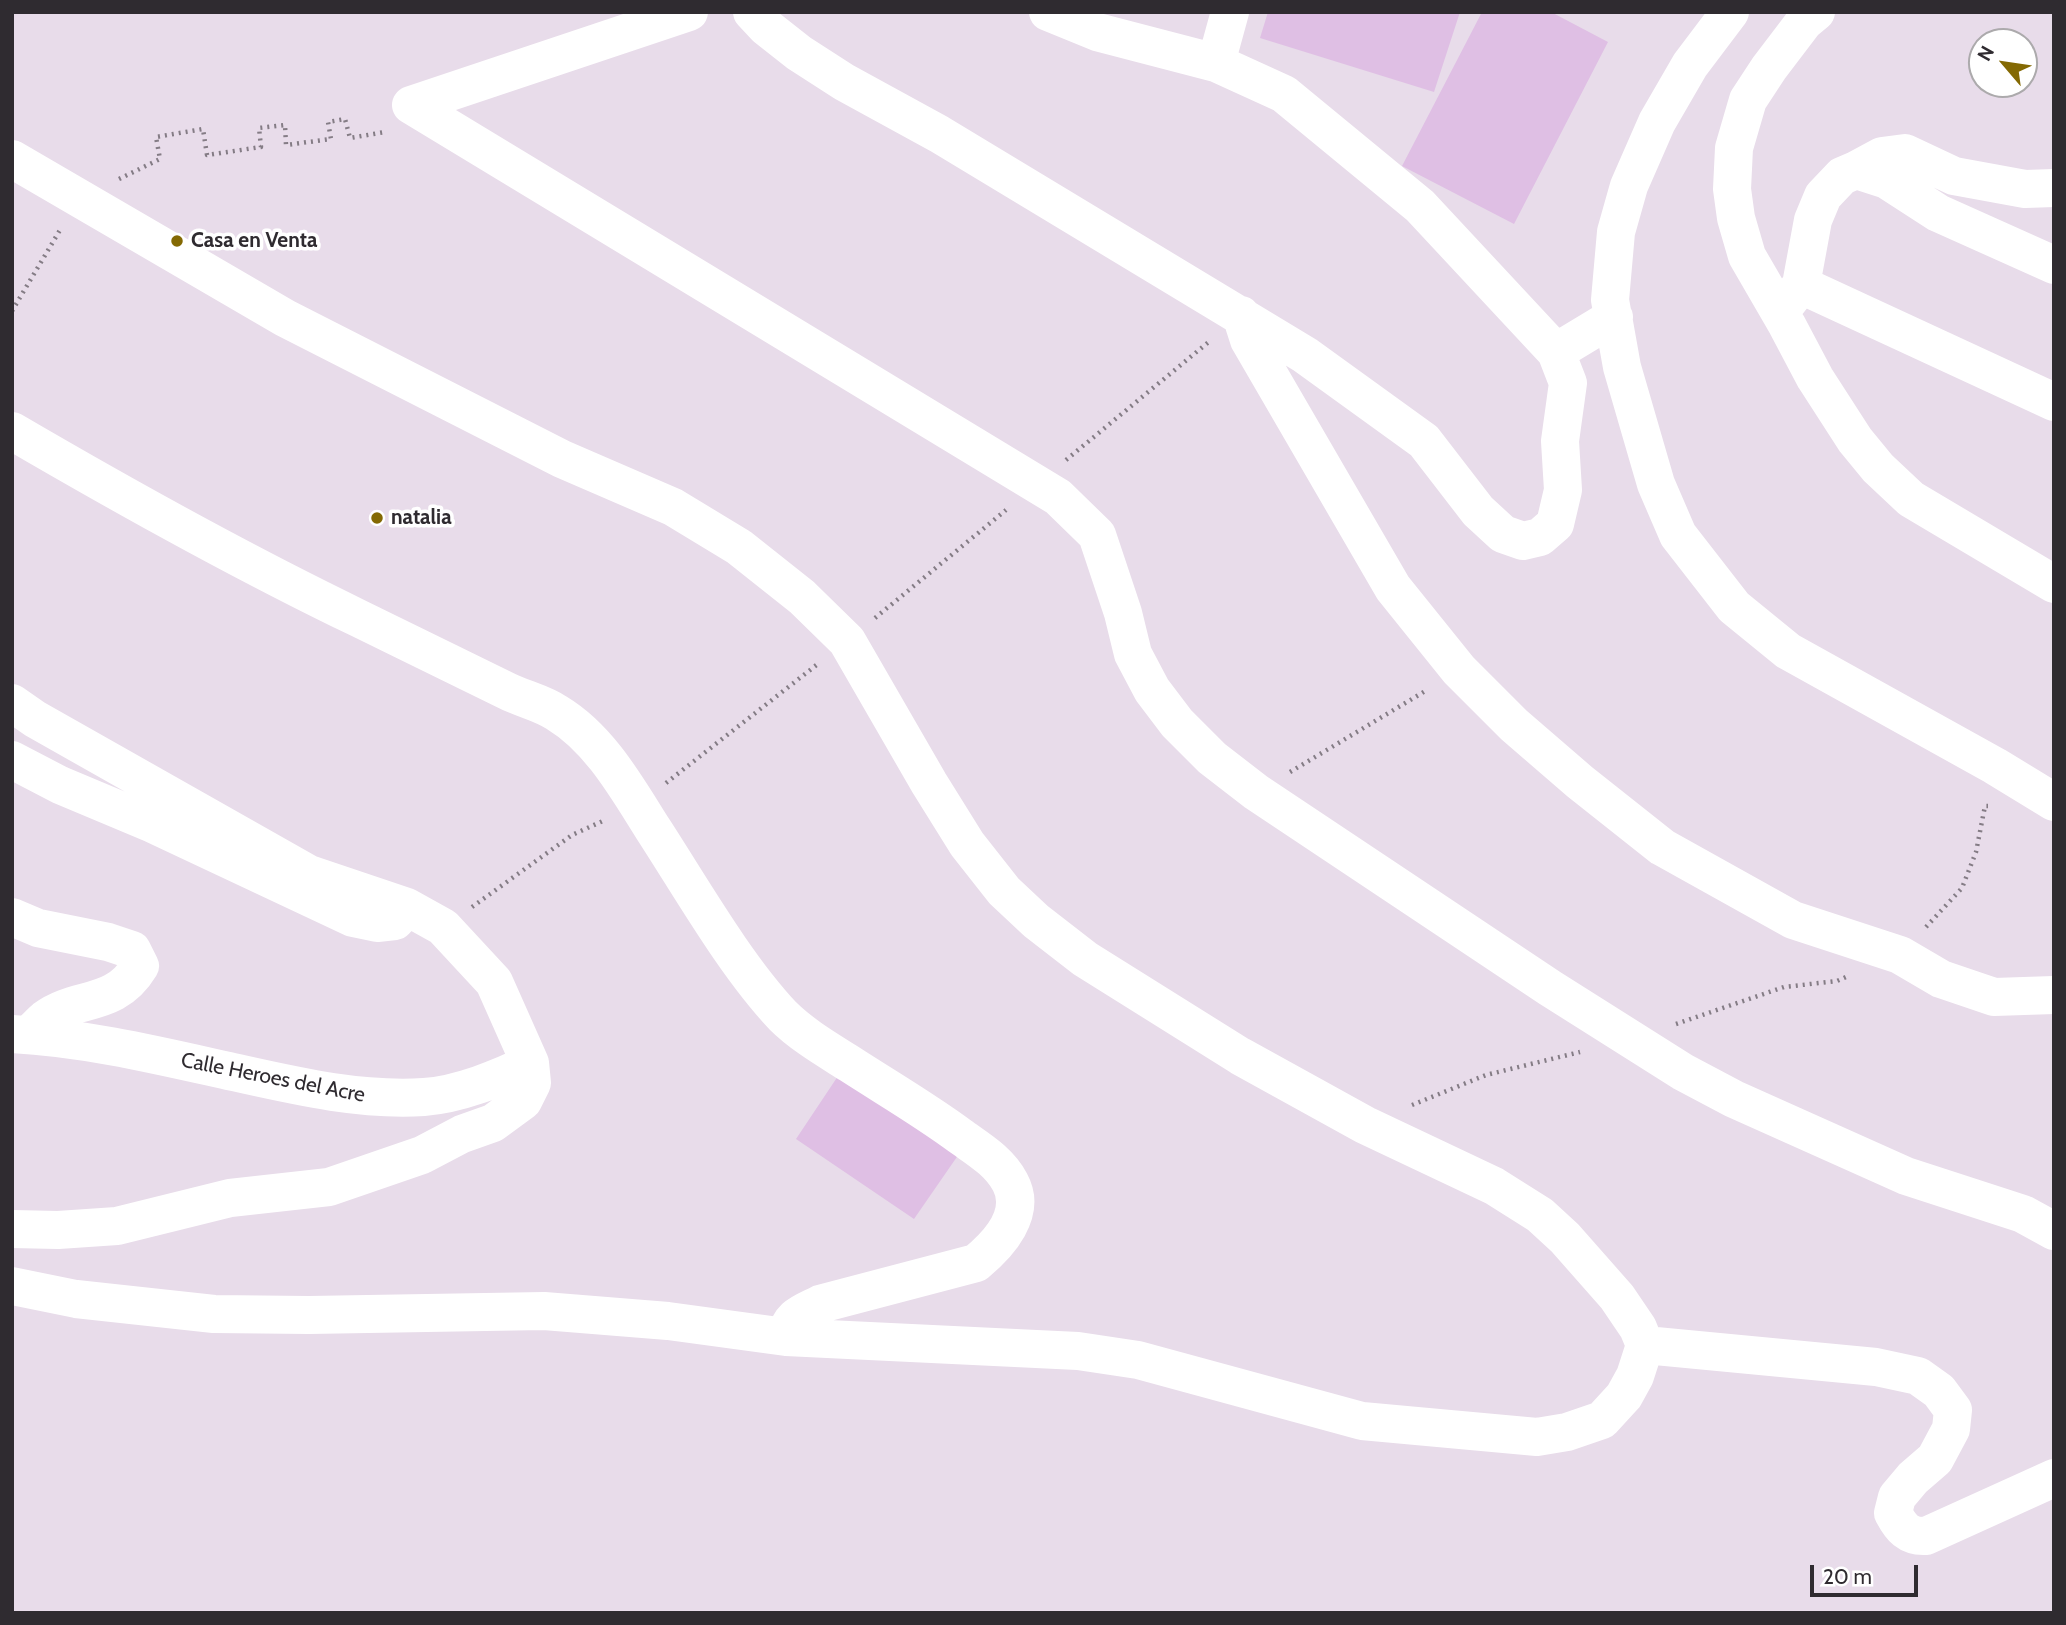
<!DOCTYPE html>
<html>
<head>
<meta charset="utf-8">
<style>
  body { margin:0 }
  #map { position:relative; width:2066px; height:1625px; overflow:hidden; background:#e8dcea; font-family:Cabin,sans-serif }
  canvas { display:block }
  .frame { position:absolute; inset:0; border:14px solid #2f2b30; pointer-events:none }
  .north { position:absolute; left:1968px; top:28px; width:70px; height:70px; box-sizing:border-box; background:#fff; border:2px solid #acaaac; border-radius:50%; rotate:299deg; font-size:19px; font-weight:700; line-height:28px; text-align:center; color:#2f2b30 }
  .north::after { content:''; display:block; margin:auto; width:24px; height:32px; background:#846903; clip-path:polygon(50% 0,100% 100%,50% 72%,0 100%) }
  .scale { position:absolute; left:1810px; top:1565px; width:108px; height:32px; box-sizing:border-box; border:4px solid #2f2b30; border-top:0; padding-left:9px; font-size:21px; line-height:24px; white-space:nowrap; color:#2f2b30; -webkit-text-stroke:5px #fff; paint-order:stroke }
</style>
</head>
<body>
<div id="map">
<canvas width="2066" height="1625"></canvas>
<div class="frame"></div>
<div class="north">N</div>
<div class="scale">20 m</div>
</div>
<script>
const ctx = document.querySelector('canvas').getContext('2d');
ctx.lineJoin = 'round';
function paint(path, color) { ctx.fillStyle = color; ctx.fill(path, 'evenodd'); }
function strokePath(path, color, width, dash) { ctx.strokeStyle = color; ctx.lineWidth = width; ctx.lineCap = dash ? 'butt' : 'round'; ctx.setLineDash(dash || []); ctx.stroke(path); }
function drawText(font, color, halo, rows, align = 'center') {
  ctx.font = font + ' Cabin,sans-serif'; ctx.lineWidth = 7; ctx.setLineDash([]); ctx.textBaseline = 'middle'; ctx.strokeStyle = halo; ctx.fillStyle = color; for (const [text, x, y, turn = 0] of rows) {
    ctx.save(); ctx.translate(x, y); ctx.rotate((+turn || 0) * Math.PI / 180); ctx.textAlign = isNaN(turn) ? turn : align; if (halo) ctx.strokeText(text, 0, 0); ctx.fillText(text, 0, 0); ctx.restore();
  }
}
paint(new Path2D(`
  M 1268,12 L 1460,12 L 1434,92 L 1260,38 Z
  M 1482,12 L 1551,12 L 1608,42 L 1514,224 L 1402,166 Z
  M 842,1070 L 961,1151 L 914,1219 L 796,1139 Z`), '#dfbfe4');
strokePath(new Path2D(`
  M 119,179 L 160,159 L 156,137 L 203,129 L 207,155 L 261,147 L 259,128 L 285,125 L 286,145 L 331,139 L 328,122 L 345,119 L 350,138 L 385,132
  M 12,311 L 60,230
  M 1066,460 L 1211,340
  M 875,618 L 1006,510
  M 1290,772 L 1427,690
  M 666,783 L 819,663
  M 472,907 L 572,835 L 605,820
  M 1926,927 L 1962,888 L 1976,852 L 1985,806 L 1988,806
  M 1676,1024 L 1784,987 L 1837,981 L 1846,977
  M 1412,1105 L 1486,1075 L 1580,1052`), '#847c85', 4.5, [2, 5]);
strokePath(new Path2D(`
  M 752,12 L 766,27 L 799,53 L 844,82 L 939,134 L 1305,355 L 1424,441 L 1478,511 L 1503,534 L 1523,541 L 1540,537 L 1555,524 L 1563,490 L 1560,441 L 1568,383 L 1556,352 L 1420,206 L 1284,94 L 1216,63 L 1230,12
  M 1048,12 L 1097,32 L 1216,63
  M 1730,12 L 1690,65 L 1657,122 L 1629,186 L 1616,232 L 1610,300 L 1622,367 L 1656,484 L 1678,535 L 1734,607 L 1788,651 L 1995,766 L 2054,802
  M 1816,12 L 1804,22 L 1769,68 L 1748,100 L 1734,148 L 1732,189 L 1736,218 L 1747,256 L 1787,325 L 1815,378 L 1855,440 L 1878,468 L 1911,499 L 2054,584
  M 411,105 L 1058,497 L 1097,535 L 1123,613 L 1133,654 L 1152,690 L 1177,723 L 1212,758 L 1256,792 L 1550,988 L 1683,1072 L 1734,1099 L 1906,1176 L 2023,1214 L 2054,1231
  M 411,105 L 689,12
  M 12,159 L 285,318 L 562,459 L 673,507 L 739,547 L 802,597 L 847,641 L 929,783 L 967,844 L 1004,891 L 1036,921 L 1085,959 L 1240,1056 L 1365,1125 L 1494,1186 L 1540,1215 L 1565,1238 L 1617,1297 L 1638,1328 L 1645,1345 L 1635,1376 L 1624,1396 L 1602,1420 L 1567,1432 L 1537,1437 L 1362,1421 L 1138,1360 L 1078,1351 L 786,1337 L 668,1321 L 544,1311 L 309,1315 L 214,1314 L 76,1299 L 12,1286
  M 1856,170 L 1882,156 L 1905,153 L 1954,176 L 2025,189 L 2054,188
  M 1801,285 L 2054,402
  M 1780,312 L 1801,285 L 1813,220 L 1823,196 L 1842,176 L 1856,170 L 1887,180 L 1938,213 L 2054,265
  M 1241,315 L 1249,340 L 1393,588 L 1459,670 L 1514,725 L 1580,782 L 1662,847 L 1793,920 L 1900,955 L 1941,979 L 1994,997 L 2054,995
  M 1556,352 L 1614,317
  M 12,431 C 125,497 240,561 358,618 C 408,642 457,667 507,691 C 523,699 542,703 557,713 C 600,739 627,788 653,829 C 692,889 735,965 783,1016 C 802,1035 828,1050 850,1064 C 887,1088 925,1110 960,1136 C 978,1149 999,1161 1010,1182 C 1027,1213 999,1244 976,1263 L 820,1304 C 802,1313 789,1316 786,1337
  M 12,703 L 35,719 L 309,874 L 407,907 L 443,927 L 494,982 L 530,1063 L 532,1083 L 523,1101 L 493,1123 L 462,1134 L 422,1155 L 329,1187 L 230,1198 L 117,1226 L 58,1230 L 12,1229
  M 12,760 L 60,785 L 153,824 L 353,918 L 377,923 L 395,921 L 406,909
  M 12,917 L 38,928 L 108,942 L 132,950 L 140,966 C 114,1009 77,995 45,1019 C 39,1024 34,1030 29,1035
  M 12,1034 C 87,1038 161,1056 233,1072 C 296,1086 359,1101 424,1097 C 457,1095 501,1078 530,1063
  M 1645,1345 L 1876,1367 L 1918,1376 L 1939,1391 L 1953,1410 L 1951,1429 L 1935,1459 L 1913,1478 L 1897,1497 L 1893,1513 C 1901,1528 1908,1537 1926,1536 L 2054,1478`), '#fff', 38);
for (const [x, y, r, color] of [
  [177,241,7,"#846903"],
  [377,518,7,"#846903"]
]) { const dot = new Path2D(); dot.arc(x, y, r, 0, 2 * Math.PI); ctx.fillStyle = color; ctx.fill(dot); strokePath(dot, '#fff', 2.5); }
drawText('bold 21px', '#2f2b30', '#fff', [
  ["Casa en Venta",191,241],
  ["natalia",391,518]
], 'left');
drawText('21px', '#2f2b30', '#fff', [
  ["Calle Heroes del Acre",273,1078,11]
]);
</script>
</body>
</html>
